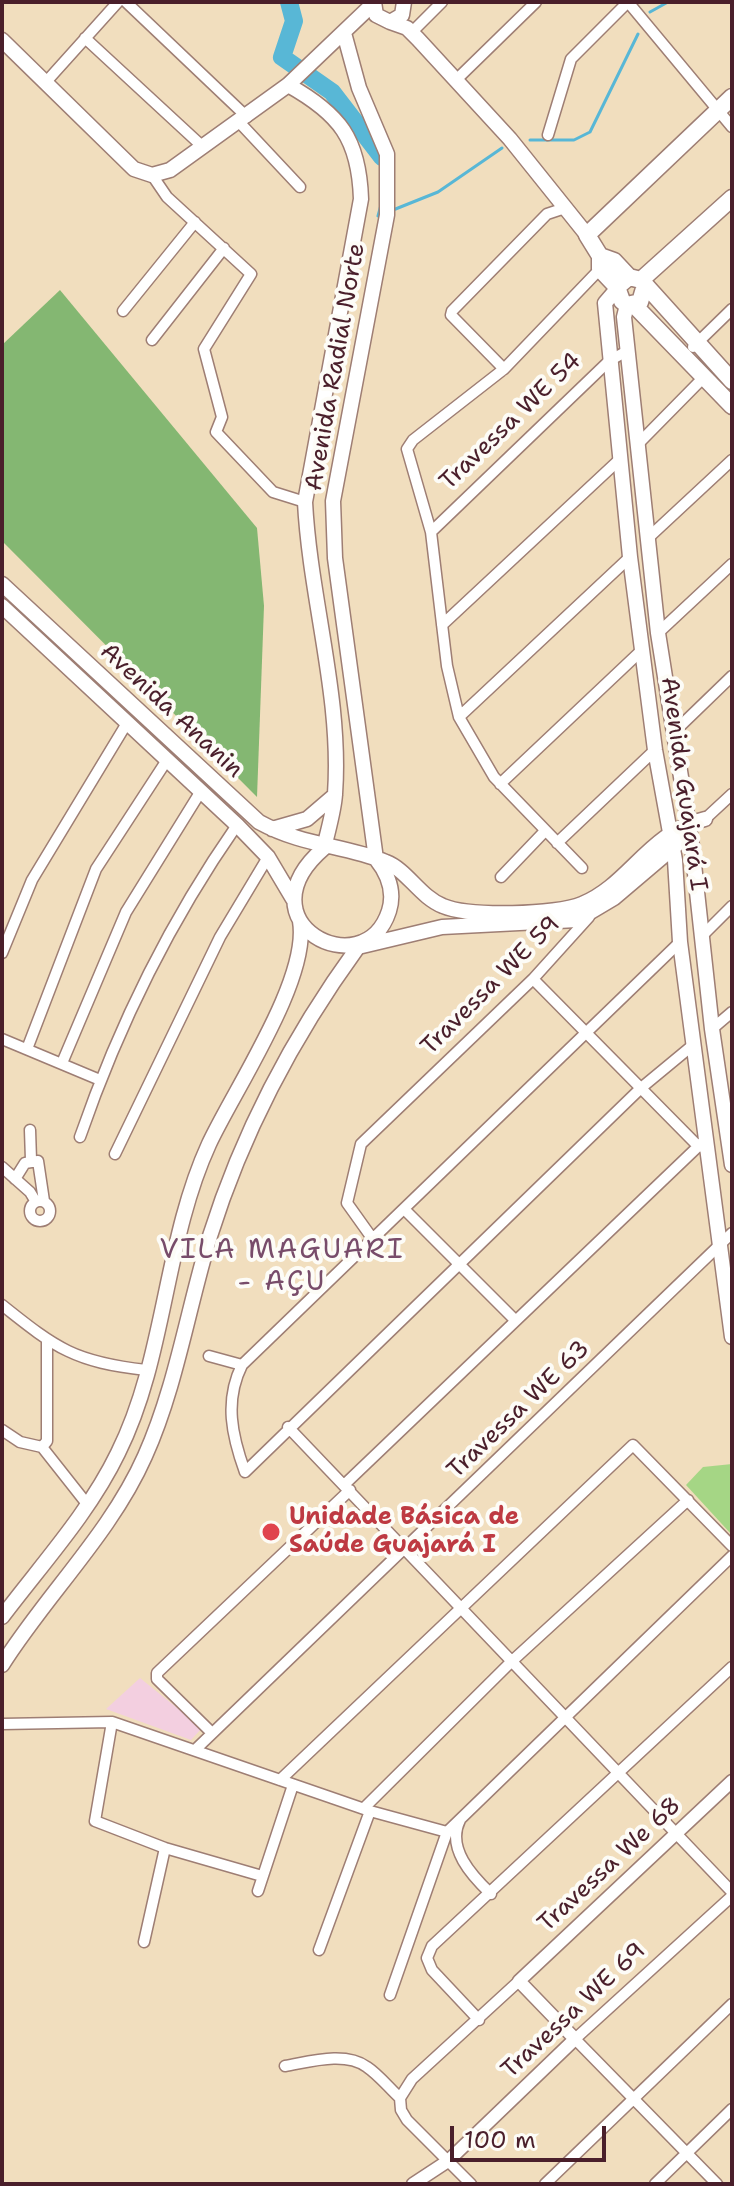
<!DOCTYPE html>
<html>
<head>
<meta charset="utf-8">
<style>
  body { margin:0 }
  #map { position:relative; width:734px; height:2186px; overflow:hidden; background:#f1debe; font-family:"Shantell Sans",sans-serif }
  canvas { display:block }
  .frame { position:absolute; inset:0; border:4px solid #4a1f2b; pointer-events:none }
  .scale { position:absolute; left:450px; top:2126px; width:156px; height:36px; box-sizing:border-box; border:4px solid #4a1f2b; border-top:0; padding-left:10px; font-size:24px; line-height:28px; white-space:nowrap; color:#4a1f2b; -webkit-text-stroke:6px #fdfcf7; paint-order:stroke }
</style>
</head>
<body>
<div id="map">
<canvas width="734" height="2186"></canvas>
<div class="frame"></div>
<div class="scale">100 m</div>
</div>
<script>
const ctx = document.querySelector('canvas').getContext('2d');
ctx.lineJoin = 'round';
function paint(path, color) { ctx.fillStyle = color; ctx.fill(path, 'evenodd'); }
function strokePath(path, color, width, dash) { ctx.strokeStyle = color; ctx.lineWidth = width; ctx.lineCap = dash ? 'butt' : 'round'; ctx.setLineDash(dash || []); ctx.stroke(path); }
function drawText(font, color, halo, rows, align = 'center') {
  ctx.font = font + ' "Shantell Sans",sans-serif'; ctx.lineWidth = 8; ctx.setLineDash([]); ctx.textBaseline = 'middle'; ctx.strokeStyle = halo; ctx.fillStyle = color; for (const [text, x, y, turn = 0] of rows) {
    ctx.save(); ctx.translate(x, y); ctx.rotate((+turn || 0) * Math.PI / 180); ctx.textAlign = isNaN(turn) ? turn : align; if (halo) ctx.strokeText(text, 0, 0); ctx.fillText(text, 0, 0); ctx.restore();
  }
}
paint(new Path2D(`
  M 140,1678 L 202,1728 L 191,1740 L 106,1709 Z`), '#f3cfe0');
paint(new Path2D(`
  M 732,1464 L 732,1535 L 686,1485 L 703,1467 Z`), '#a5d685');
paint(new Path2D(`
  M 60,290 L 257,528 L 264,606 L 257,797 L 2,541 L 2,345 Z`), '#84b772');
strokePath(new Path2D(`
  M 650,12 L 668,2
  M 530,140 L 574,140 L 590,132 L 638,34
  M 393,210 L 438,192 L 502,148
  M 378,216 L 381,205`), '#58b7d6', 3);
strokePath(new Path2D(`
  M 289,2 L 294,21 L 282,57 L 332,92 L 382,157`), '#58b7d6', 18);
const minor = new Path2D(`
  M 126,2 L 247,117
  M 628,2 L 732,127
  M 416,28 L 442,2
  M 85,38 L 203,147
  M 455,81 L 536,2
  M 46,82 L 118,2
  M 240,123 L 300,187
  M 548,135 L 571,59 L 628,2
  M 152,175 L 167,197 L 251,274 L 204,349 L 222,417 L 216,432 L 273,492 L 305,502
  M 123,311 L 195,222
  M 152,340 L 224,248
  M 693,347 L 732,309
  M 504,369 L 451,315 L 452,311 L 547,214 L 565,208
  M 640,442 L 704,377
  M 431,532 L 609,361 L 627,351
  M 647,539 L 732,460
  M 442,625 L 619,460
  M 658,633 L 732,564
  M 459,717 L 630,557
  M 673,733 L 732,676
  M 500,784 L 642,650
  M 705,819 L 732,794
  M 557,843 L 655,750
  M 582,868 L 494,777 L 459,717 L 447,666 L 431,532 L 407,449 L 413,440 L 504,369 L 600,269
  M 501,877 L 545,831
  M 703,935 L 732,906
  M 680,942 L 242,1365 C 224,1401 232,1436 245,1472 L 641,1088 L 693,1045
  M 2,953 L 32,880 L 127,723
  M 533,979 L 699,1147
  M 712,1029 L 732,1012
  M 2,1039 L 100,1080
  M 27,1049 L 96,869 L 167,760
  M 62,1063 L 126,912 L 201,791
  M 30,1130 L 31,1160
  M 80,1137 C 118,1027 170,921 237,825
  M 115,1154 L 220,937 L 268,857
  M 2,1167 L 30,1192 L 36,1202
  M 15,1179 L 25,1163 L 38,1161 L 44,1201
  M30 1211a10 10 0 1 1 20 0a10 10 0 1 1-20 0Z
  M 404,1209 L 515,1320
  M 372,1238 L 347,1203 L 361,1144 L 533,979 L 589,917
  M 2,1305 C 57,1349 75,1362 146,1370
  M 209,1356 L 242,1365
  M 288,1427 L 732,1892
  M 2,1430 L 20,1442 L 42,1447
  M 42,1447 L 47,1441 L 47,1342
  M 42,1447 L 87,1504
  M 345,1484 L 707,1138
  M 112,1722 L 95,1821 L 165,1848 L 262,1876
  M 2,1724 L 112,1722 L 370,1811 L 447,1832
  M 211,1732 L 157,1679 L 157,1673 L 350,1490
  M 196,1749 L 732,1233
  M 280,1780 L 633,1445 L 732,1546
  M 364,1808 L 511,1662 L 688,1500
  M 460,1820 C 446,1848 472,1876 491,1894
  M 258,1891 L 293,1785
  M 144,1942 L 165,1848
  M 319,1950 L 370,1811
  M 390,1995 L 447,1832 L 732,1556
  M 479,2020 L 432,1970 L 427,1958 L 432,1946 L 732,1667
  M 285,2066 C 309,2062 345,2051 367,2067 C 379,2075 389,2088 400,2098 L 401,2110 L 407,2120 L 471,2184
  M 400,2098 L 412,2079 L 519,1981
  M 545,2184 L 732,2004
  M 655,2184 L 732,2109
  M 717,2184 L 575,2039 L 732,1896`);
const tertiary = new Path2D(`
  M 413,2184 L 448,2161 L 575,2039 L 519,1981 L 732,1781`);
const secondary = new Path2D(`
  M 374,2 L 376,15 L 390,22 L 402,15 L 404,2
  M 390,22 L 407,28 L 418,39 L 510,139 L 587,235
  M 344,33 L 359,88 L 387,154 L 387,215 L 333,501 L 335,558 L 376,859
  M 2,40 L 134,169 L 152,175 L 170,170 L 288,85 L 374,3
  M 288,85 C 340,114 359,139 361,199 L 305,502 C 310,599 342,697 335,794 C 334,811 328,830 324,848
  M 617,289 L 605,303 L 630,557 L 655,750 L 675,860 L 680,942 L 732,1337
  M 627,305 L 624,317 L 658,633 L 692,846 L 712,1029 L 732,1165
  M 2,584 L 259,822 C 305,847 342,844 386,862 C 407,870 420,897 443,906 C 469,917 556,915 582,904 C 629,885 649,832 705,819
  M 2,606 L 237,825 L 268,857 L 293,899
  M 272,829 L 307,819 L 335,795
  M 324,848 C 238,922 364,988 389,911 C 395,892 388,874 376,859
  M 358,947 L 442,927 L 577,920 L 614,898 L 680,842
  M 2,1617 C 42,1564 89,1513 118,1453 C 166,1357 164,1242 209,1144 C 234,1090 310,979 300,921
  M 2,1665 C 46,1595 111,1533 145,1456 C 176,1387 188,1308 210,1236 C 243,1131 294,1035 358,947`);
const primary = new Path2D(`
  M 600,256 L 614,261 L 629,277
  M 641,280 L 732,198
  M 645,285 L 640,302 L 627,305 L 622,301 L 617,287 L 600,269 L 600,256 L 587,235 L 732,97
  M 617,287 L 629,277 L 641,280 L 732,381
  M 634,305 L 732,406`);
strokePath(minor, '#9e7e74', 13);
strokePath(tertiary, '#9e7e74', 15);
strokePath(secondary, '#9e7e74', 17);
strokePath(primary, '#9e7e74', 19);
strokePath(minor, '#fff', 10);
strokePath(tertiary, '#fff', 12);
strokePath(secondary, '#fff', 14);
strokePath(primary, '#fff', 16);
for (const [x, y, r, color] of [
  [271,1532,10,"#e0444e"]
]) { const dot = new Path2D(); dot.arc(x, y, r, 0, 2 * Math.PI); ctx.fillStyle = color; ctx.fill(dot); strokePath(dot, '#fdfcf7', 3); }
drawText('24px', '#4a1f2b', '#fdfcf7', [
  ["Avenida Radial Norte",336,367,-80],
  ["Travessa WE 54",511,422,-44],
  ["Avenida Ananin",171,711,43],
  ["Avenida Guajará I",683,784,82],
  ["Travessa WE 59",491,986,-45],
  ["Travessa WE 63",519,1410,-44],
  ["Travessa We 68",610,1865,-43],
  ["Travessa WE 69",574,2011,-43]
]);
drawText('bold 24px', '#be3a42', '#fdfcf7', [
  ["Unidade Básica de",289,1518],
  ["Saúde Guajará I",289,1546]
], 'left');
ctx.letterSpacing = '2px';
drawText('28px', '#784c6a', '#fdfcf7', [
  ["VILA MAGUARI",282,1251],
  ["- AÇU",282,1283]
]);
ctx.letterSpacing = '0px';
</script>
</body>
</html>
